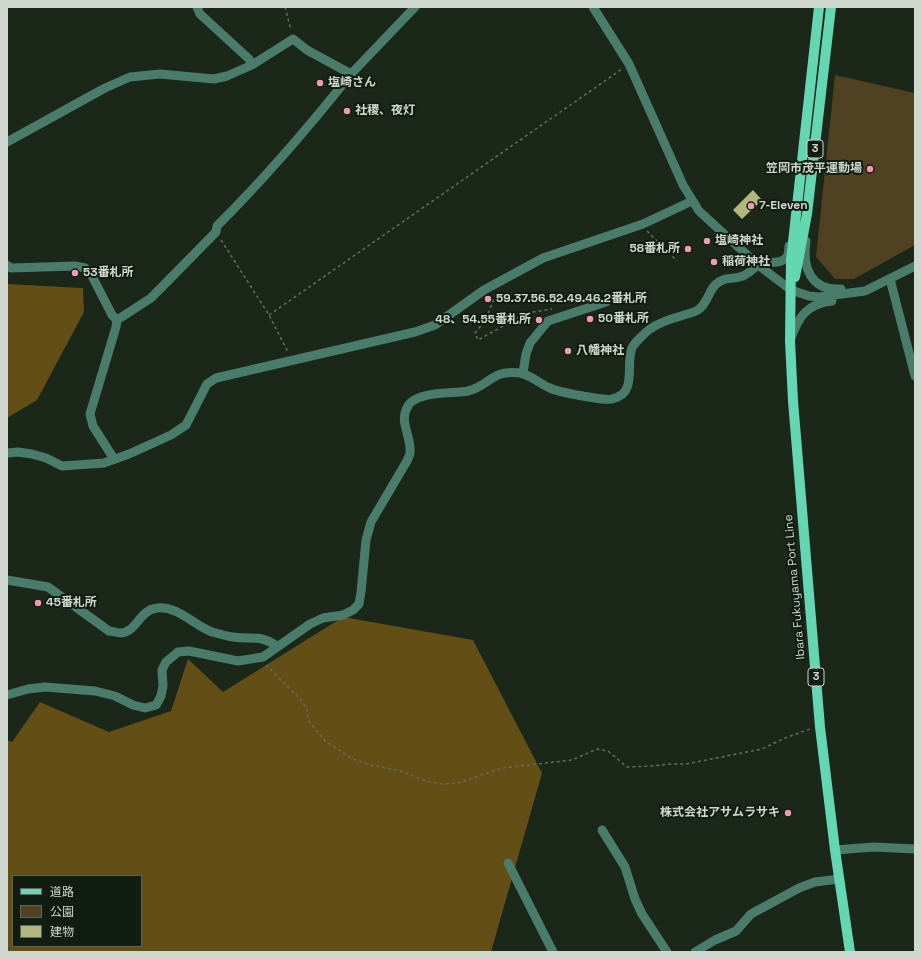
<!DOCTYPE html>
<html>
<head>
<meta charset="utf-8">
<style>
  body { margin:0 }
  #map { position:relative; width:922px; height:959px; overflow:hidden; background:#1a2719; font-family:"Space Grotesk","Noto Sans JP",sans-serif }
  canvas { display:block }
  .frame { position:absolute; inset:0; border:8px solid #cfd7ce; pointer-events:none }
  .legend { position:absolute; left:12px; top:875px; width:130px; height:72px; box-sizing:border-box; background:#111d10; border:1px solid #5d675c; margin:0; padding:5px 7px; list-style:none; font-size:12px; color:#cfd7ce }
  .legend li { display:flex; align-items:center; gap:8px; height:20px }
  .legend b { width:20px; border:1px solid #5d675c }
</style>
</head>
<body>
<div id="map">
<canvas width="922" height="959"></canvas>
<div class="frame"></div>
<ul class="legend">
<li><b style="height:5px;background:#65d6b2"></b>道路</li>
<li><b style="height:11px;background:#4f4121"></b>公園</li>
<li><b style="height:11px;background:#b0b880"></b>建物</li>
</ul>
</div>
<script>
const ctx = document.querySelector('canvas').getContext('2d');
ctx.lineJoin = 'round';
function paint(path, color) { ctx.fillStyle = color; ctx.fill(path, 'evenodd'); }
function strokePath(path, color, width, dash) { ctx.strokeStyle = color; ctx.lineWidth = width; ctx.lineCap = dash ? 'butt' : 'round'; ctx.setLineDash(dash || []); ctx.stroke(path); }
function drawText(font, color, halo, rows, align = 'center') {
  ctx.font = font + ' "Space Grotesk","Noto Sans JP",sans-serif'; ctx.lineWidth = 4; ctx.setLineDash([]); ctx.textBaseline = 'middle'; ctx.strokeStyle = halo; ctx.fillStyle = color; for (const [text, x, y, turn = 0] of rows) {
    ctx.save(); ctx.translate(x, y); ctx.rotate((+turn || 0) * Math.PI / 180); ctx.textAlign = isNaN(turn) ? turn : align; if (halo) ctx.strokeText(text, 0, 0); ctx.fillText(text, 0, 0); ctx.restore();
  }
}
paint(new Path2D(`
  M 835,75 L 915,93 L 915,245 L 854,279 L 835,279 L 816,257 Z`), '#4f4121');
paint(new Path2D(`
  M 7,284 L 83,288 L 84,312 L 37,400 L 7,418 Z
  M 343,617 L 473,640 L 542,773 L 491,952 L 7,952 L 7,740 L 12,742 L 40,702 L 109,732 L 171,711 L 188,659 L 223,692 ZM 13,876 L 141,876 L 141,946 L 13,946 Z`), '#634e16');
paint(new Path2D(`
  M 753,190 L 762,200 L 742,219 L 733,210 Z`), '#b0b880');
strokePath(new Path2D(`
  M 285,7 L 291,30
  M 647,231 L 677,261
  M 221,240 L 269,315 L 288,352
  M 496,294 L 485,321 L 475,333 L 478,340 L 527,313 L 552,309
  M 269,315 L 622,69
  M 266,665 L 302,701 L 307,710 L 308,720 L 325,741 L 353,759 L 370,765 L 401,771 L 426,781 L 443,784 L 458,783 L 502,768 L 572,760 L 597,749 L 608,751 L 627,767 L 652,766 L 671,764 L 686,764 L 762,749 L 785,738 L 810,729`), '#636e62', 1.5, [3, 3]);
strokePath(new Path2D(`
  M 197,7 L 200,14 L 249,59 L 252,65
  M 593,7 L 629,64 L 683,185 L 699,211 L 758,265 L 791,290 L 809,296 L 819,297 L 865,291 L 915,266
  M 7,142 L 105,88 L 130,77 L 160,74 L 214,79 L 227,76 L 252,65 L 293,39 L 307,50 L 351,74 L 415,7
  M 806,241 C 802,268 811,291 841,289
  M 7,265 L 11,268 L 75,266 L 85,268 L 92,276 L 112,315 L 117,320 L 151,298 L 216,232 L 217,226 C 265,178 309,127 351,74
  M 890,279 L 915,376
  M 791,338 C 799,316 807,304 832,301
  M 523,373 L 526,354 L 530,343 L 548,321 L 606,302
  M 7,453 L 18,452 L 32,454 L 46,458 L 62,466 L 104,463 L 129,454 L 171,435 L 186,425 L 207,384 L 216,378 L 415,332 L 435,325 L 484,290 L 543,258 L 643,224 L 692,201
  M 114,459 L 93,426 L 90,414 L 116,327 L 117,320
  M 7,580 L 48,587 L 109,631 C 113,631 117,633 121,633 C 137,632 139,610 157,608 C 179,606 193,625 212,632 C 219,634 226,636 233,637 C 252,640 259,634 277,646
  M 7,695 L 28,689 L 45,687 L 95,691 L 115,696 L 133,705 L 145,708 L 156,705 L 161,696 L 163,686 L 162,670 L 166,662 L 178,652 L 189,651 L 238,661 L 263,657 L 310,624 L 323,618 L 343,615 L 353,610 L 359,604 L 361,592 L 366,540 L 371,522 L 407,461 C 408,458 410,455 410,453 C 412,436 398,422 408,406 C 416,391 452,394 468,391 C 490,386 491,369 520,373 C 531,375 540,384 550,388 C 557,392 605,401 612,399 C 638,394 625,365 632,348 C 634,343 646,332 650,329 C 660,322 670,319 681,316 C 686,314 693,313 698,310 C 707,304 708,293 715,285 C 724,276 732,280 743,276 C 750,273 754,267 760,264 C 771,259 778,267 788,256 L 789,246
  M 602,830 L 625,867 L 635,899 L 642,914 L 667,952
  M 835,850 L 874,847 L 915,849
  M 508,863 L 553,952
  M 695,952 L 715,940 L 736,931 L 751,914 L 799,888 L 815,882 L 839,879`), '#497c6a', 9);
strokePath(new Path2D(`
  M 819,7 L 791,260 L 790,341 L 793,401 L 820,727 L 835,850 L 850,952
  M 795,277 L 807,214 L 831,7`), '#65d6b2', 10);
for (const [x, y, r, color] of [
  [320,83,4,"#f29aaf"],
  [347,111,4,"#f29aaf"],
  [870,169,4,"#f29aaf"],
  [751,206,4,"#f29aaf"],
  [707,241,4,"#f29aaf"],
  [688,249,4,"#f29aaf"],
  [714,262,4,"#f29aaf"],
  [75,273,4,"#f29aaf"],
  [488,299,4,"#f29aaf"],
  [590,319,4,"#f29aaf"],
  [539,320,4,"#f29aaf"],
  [568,351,4,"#f29aaf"],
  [38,603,4,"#f29aaf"],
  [788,813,4,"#f29aaf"]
]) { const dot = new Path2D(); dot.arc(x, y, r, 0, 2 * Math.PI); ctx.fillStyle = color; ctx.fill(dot); strokePath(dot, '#111d10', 1.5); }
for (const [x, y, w] of [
  [815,149,16],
  [816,677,16]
]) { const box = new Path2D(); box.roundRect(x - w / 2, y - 9, w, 18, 3); ctx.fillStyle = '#111d10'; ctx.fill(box); strokePath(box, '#cfd7ce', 1); }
drawText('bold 11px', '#cfd7ce', null, [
  ["3",815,149],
  ["3",816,677]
]);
drawText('bold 12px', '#cfd7ce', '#111d10', [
  ["塩崎さん",328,83],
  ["社稷、夜灯",355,111],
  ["笠岡市茂平運動場",862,169,"right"],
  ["7-Eleven",759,206],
  ["塩崎神社",715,241],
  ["58番札所",680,249,"right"],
  ["稲荷神社",722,262],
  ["53番札所",83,273],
  ["59.37.56.52.49.46.2番札所",496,299],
  ["50番札所",598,319],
  ["48、54.55番札所",531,320,"right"],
  ["八幡神社",576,351],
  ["45番札所",46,603],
  ["株式会社アサムラサキ",780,813,"right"]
], 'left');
drawText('12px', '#cfd7ce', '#111d10', [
  ["Ibara Fukuyama Port Line",795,587,-95]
]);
</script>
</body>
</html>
